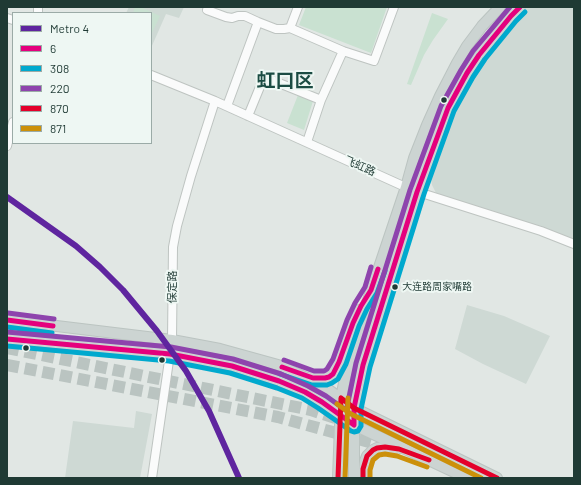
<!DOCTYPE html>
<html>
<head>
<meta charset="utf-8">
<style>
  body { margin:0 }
  #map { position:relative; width:581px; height:485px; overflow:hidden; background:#e1e7e4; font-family:Barlow,sans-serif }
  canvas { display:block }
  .frame { position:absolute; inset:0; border:8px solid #1f3a34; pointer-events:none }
  .legend { position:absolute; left:12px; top:12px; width:140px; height:132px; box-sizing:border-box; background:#eef7f3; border:1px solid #9baba7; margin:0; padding:5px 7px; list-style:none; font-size:12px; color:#1f3a34 }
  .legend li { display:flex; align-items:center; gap:8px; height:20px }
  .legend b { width:20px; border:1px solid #9baba7 }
</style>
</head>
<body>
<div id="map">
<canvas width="581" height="485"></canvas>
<div class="frame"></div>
<ul class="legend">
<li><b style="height:5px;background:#5f259f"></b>Metro 4</li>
<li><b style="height:5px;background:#e5007d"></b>6</li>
<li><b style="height:5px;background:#00a9ce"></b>308</li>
<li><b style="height:5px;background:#8e44ad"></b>220</li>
<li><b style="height:5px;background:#e4002b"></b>870</li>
<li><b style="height:5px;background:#cc900a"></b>871</li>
</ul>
</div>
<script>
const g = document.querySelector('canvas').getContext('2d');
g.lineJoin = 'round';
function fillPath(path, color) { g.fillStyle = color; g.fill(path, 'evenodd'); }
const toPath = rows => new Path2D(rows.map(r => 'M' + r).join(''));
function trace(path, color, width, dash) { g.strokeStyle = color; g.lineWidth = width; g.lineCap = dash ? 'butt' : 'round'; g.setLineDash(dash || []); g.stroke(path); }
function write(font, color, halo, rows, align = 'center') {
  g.font = font + ' Barlow,"Noto Sans SC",sans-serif'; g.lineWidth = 4; g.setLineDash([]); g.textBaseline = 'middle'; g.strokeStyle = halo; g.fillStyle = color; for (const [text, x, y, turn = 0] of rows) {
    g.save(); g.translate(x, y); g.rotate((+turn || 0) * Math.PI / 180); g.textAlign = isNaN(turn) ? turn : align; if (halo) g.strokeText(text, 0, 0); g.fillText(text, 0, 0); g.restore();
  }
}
const built = toPath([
  [129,7,184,7,179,18,166,14,151,48,151,13,126,13],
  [527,7,574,7,574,241,442,198,436,193,432,185,431,179,433,171,446,133,462,97,480,67,499,40],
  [467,305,504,316,550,336,526,384,483,364,455,349],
  [136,411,152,414,140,478,65,478,73,421,134,428]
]);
const green = toPath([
  [135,7,141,7,160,16,151,35,151,13,133,13],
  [306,7,387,7,371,53,299,25],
  [432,13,448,19,433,40,424,55,411,85,407,84],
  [298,95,313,101,304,130,287,123]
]);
const highwayTunnel = toPath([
  [7,348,311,410,350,423],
  [7,365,278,417,391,448],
  [377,432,419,446,486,478]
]);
const minor = toPath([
  [207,10,226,17,232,18,238,16,245,16,258,22,276,29,284,29,290,28,343,51,374,61,394,7],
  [38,13,38,7],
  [7,18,13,20],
  [290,28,298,7],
  [151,75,215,101,412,190,541,231,574,244],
  [321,100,343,51],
  [227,106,258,22],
  [248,116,264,77,321,100,307,142],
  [7,146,13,122],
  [152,478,172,340,173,247,177,226,191,176,215,101]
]);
const major = toPath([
  [7,320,172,340,220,349,278,365,309,379,326,388,354,408,497,478],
  [7,339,25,340,109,349,170,354,232,366,255,373,279,381,305,392,322,402,354,425,467,478],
  [311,377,325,378,329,377,333,374,339,362,353,323,359,310],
  [338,478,341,398,345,378,361,321,406,187,414,158,427,125,440,96,457,63,467,46,482,26,500,7],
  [354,478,354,408,363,365,417,192,448,108,467,73,491,40,511,16,520,7],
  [363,478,365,461,367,456,373,450,377,448,385,447,397,449]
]);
const bus1 = toPath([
  [7,320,53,326],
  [7,339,170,354,232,366,279,381,305,392,322,402,354,425,354,408,363,365,417,192,448,108,467,73,479,55,511,16,520,7],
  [282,367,313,378,325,378,329,377,333,374,339,362,353,323,361,306,371,290,378,269]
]);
const bus2 = toPath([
  [7,327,52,333],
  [7,346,169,361,230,373,277,388,302,398,318,408,351,431,354,432,358,431,361,426,361,409,370,367,424,194,454,111,473,77,485,59,516,21,525,12],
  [280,374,312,385,327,385,332,383,338,379,346,364,359,326,367,309,377,293,385,271]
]);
const bus3 = toPath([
  [8,313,54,319],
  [7,332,171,347,233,359,281,374,308,386,326,396,347,411,347,407,356,363,410,190,441,106,461,70,473,51,510,7],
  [284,360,314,371,324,371,327,369,333,359,347,320,355,303,365,287,371,267]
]);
const bus4 = toPath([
  [341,398,354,408,497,478],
  [338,478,341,398],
  [363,478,363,469,367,456,373,450,377,448,385,447,399,449,429,460]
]);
const bus5 = toPath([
  [337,404,351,414,481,478],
  [345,478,348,398],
  [370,478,370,470,373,460,379,455,385,454,397,456,427,467]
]);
const metro1 = toPath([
  [7,197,76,246,100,267,123,290,157,331,186,371,209,411,239,478]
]);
const markers = [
  [444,100,3.5,"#1f3a34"],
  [395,287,3.5,"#1f3a34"],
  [26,348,3.5,"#1f3a34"],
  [162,360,3.5,"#1f3a34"]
];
const busNames = [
  ["大连路周家嘴路",402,287]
];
const streetNames = [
  ["飞虹路",360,166,24],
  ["保定路",172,287,-90]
];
const townNames = [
  ["虹口区",285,81]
];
fillPath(built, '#ced9d4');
fillPath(green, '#c9e1d1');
trace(highwayTunnel, '#bac4c1', 12, [12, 6]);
trace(minor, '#bec4c1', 10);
trace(major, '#bbc4c1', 12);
trace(minor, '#fafbfb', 8);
trace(major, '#ccd4d2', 10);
trace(bus1, '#e5007d', 5);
trace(bus2, '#00a9ce', 5);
trace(bus3, '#8e44ad', 5);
trace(bus4, '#e4002b', 5);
trace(bus5, '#cc900a', 5);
trace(metro1, '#5f259f', 6);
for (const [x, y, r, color] of markers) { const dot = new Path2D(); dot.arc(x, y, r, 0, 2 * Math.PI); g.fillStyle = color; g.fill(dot); trace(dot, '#eef7f3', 1.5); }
write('10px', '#1f3a34', '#eef7f3', busNames, 'left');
write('11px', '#1f3a34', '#eef7f3', streetNames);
write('bold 19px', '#1b4c43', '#eef7f3', townNames);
</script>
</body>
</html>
